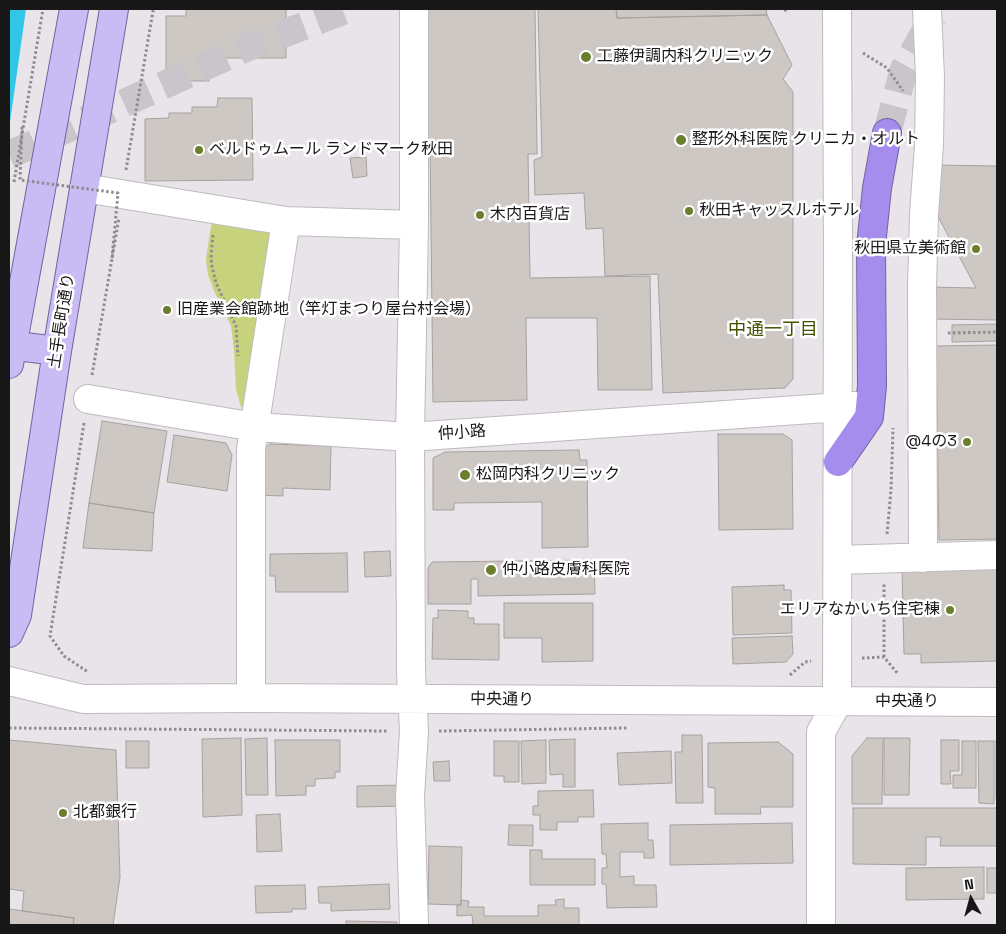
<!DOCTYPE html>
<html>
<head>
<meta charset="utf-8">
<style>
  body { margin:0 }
  #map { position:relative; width:1006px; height:934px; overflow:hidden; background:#e9e4e9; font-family:"Space Grotesk",sans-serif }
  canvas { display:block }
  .frame { position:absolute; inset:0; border:10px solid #181718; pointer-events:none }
  .north { position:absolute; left:946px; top:874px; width:50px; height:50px; -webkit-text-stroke:4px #fff; paint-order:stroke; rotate:353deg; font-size:14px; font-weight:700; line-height:20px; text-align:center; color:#181718 }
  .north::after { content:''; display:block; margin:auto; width:18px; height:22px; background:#181718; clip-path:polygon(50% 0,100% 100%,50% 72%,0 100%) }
</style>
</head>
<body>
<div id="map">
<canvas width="1006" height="934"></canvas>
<div class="frame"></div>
<div class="north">N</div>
</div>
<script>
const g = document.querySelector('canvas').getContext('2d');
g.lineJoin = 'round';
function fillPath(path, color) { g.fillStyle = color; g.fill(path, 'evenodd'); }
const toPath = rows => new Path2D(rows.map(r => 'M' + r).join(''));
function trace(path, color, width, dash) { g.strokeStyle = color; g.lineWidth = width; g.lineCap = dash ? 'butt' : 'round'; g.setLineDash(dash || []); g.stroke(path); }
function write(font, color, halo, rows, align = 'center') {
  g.font = font + ' "Space Grotesk","Noto Sans JP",sans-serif'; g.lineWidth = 5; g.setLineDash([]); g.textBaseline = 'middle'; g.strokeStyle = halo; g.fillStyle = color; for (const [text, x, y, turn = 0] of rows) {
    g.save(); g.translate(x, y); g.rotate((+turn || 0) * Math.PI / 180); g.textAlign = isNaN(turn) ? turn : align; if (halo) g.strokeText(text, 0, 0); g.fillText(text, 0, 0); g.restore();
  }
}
const green = toPath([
  [212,220,273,229,254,408,241,407,236,389,234,350,231,326,215,293,208,275,206,259]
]);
const water = toPath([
  [9,9,26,9,9,129]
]);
const building = toPath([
  [186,9,286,9,286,58,209,58,209,81,166,81,166,16,186,16,186,9],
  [421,9,535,9,537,154,528,154,530,278,650,276,652,390,598,390,597,318,526,318,527,400,433,402,430,141,423,141,421,9],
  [538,9,616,9,617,18,767,15,792,65,783,79,793,92,793,379,785,388,663,393,658,274,605,276,603,228,586,229,584,193,535,195,534,160,542,157,538,9],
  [616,9,766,9,767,15,617,18,616,9],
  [218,98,252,98,253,180,145,181,145,119,169,118,169,113,192,113,192,107,217,107,218,98],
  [366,157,367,176,353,178,350,158,366,157],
  [935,165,997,166,997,320,929,319,929,287,976,288,935,211,935,165],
  [997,324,997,341,952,342,952,325,997,324],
  [997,345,997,539,939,540,936,346,997,345],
  [102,421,167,431,154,513,89,503,102,421],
  [718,434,783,434,792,440,793,529,719,530,718,434],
  [174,435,226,443,232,455,227,491,167,482,174,435],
  [270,444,331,446,330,490,283,488,283,496,256,495,257,454,270,444],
  [579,450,580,460,587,460,588,547,542,548,542,502,454,503,454,510,433,510,433,458,445,452,579,450],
  [89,503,154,513,152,551,83,548,89,503],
  [390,551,391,576,365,577,364,552,390,551],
  [347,553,348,592,276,592,275,576,270,576,270,554,347,553],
  [594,560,595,594,478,596,478,579,471,579,471,604,428,604,428,568,432,562,594,560],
  [997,565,997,661,921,663,921,654,904,654,902,566,997,565],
  [784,585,784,590,791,590,792,633,733,635,732,587,784,585],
  [504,603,593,603,593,661,542,662,542,638,504,638,504,603],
  [438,610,468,611,468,618,474,618,474,624,499,624,499,660,432,659,433,618,438,618,438,610],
  [792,636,793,654,786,662,733,664,732,638,792,636],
  [682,735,702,735,703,803,676,803,675,752,682,752,682,735],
  [241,738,242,815,203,817,202,739,241,738],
  [267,738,268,795,246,795,245,739,267,738],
  [867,738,883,738,882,804,852,804,852,756,867,738],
  [884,738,910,738,909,795,884,795,884,738],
  [575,739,575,787,563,787,563,774,550,775,549,740,575,739],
  [9,740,116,750,120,877,113,925,73,925,74,918,22,911,24,891,9,889,9,740],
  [275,740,340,740,340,772,335,772,335,778,315,779,315,786,306,786,306,795,276,796,275,740],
  [546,740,546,783,522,784,521,741,546,740],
  [941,740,959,740,959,771,950,771,951,784,941,784,941,740],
  [126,741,149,741,149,768,126,768,126,741],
  [494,741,519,741,519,782,504,782,504,776,494,776,494,741],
  [962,741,976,741,976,788,953,788,953,775,962,775,962,741],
  [978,741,994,741,994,804,979,803,978,741],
  [996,741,997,741,997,799,996,799,996,741],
  [778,742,793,754,793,807,760,807,761,814,715,814,715,788,708,787,708,743,778,742],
  [671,751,672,783,619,785,617,753,671,751],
  [449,761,450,781,434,781,433,762,449,761],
  [403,785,404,806,357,807,357,786,403,785],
  [593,790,594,817,578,817,578,822,557,822,557,830,540,830,540,815,533,815,533,806,538,806,538,791,593,790],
  [853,808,997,808,997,846,940,846,941,837,926,837,926,865,853,864,853,808],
  [280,814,282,851,257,852,256,815,280,814],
  [648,823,648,840,653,840,654,858,644,858,644,852,620,852,620,877,634,876,634,885,656,885,657,907,607,908,606,884,602,884,602,868,607,868,606,854,602,854,601,824,648,823],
  [792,823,793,863,670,865,670,825,792,823],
  [509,825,533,825,533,846,508,845,509,825],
  [429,846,462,847,461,905,428,904,429,846],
  [530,850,542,850,542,859,595,859,595,885,530,885,530,850],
  [984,867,984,899,906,900,906,868,984,867],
  [987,868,997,868,997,893,987,893,987,868],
  [389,884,390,909,331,911,331,903,319,903,318,887,389,884],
  [305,885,306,909,292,909,292,912,256,913,255,886,305,885],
  [564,899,564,908,579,908,579,925,473,925,472,915,457,916,457,905,461,905,461,900,469,901,468,907,484,907,484,916,538,916,538,905,556,905,555,900,564,899],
  [9,909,74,918,73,925,9,925,9,909],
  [346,921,397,922,397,925,346,925,346,921]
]);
const highwayTunnel = toPath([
  [887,133,904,69,934,16],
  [9,155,246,48,348,9]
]);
const path = toPath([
  [785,9,786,14],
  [863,53,887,68,903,91],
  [126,170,153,11,155,9],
  [14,182,43,9],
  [213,235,211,256,212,267,216,283,236,326,238,356],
  [948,333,997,332],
  [92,375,119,218],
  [84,423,50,636,64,656,88,672],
  [887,534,891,490,893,428],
  [884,657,884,583],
  [862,658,884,657,898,674],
  [790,675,805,662,811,661],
  [9,728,388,731],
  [439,731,628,728]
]);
const minor = toPath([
  [414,9,414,225,410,437,411,672,414,731,410,796,414,925],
  [84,188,286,221,414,225],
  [88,399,255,427,410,437,855,406],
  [923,558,922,287,924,214,929,145,930,77,927,9],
  [838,560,997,555],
  [9,681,83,699,251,698,997,702],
  [251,698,251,449,286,221],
  [821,925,821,732,837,703,838,252,837,9]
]);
const major = toPath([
  [9,345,57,351],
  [9,364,74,9],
  [9,633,17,615,57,351,114,9]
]);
const highway = toPath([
  [838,462,869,417,872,386,871,246,877,188,887,133]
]);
const pathBridge = toPath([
  [22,127,20,180,118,193,112,258]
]);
const markers = [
  [586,57,6,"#6a7e2e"],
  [681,140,6,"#6a7e2e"],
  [199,150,5,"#6a7e2e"],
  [689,211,5,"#6a7e2e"],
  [480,215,5,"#6a7e2e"],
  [976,249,5,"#6a7e2e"],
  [167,310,5,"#6a7e2e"],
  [967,442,5,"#6a7e2e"],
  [465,475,6,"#6a7e2e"],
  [491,570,6,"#6a7e2e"],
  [950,610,5,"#6a7e2e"],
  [63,813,5,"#6a7e2e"]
];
const poiNames = [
  ["工藤伊調内科クリニック",597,57],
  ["整形外科医院 クリニカ・オルト",692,140],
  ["ベルドゥムール ランドマーク秋田",209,150],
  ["秋田キャッスルホテル",699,211],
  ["木内百貨店",490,215],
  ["秋田県立美術館",966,249,"right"],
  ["旧産業会館跡地（竿灯まつり屋台村会場）",177,310],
  ["@4の3",957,442,"right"],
  ["松岡内科クリニック",476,475],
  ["仲小路皮膚科医院",502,570],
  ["エリアなかいち住宅棟",940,610,"right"],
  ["北都銀行",73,813]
];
const streetNames = [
  ["土手長町通り",62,321,-81],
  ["仲小路",462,433,-4],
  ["中央通り",502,700,1],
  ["中央通り",907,702]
];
const neighbourhoodNames = [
  ["中通一丁目",773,330]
];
fillPath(green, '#c7d37c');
fillPath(water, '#2fc6ea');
fillPath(building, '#cec8c5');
trace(building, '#a7a19e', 1);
trace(highwayTunnel, '#cac5ca', 28, [28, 14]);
trace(minor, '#bfbabf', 30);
trace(major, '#7464a2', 30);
trace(highway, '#7464a2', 30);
trace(path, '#8f8c8f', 3, [2.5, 2.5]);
trace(minor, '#fff', 28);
trace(major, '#c9bbf4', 28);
trace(highway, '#a58ded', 28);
trace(pathBridge, '#8f8c8f', 3, [2.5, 2.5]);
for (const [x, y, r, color] of markers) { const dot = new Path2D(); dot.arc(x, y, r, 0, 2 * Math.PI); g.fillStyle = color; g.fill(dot); trace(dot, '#fff', 2); }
write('16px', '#181718', '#fff', poiNames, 'left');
write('16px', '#181718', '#fff', streetNames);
write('18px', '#425200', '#fff', neighbourhoodNames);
</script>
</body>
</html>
